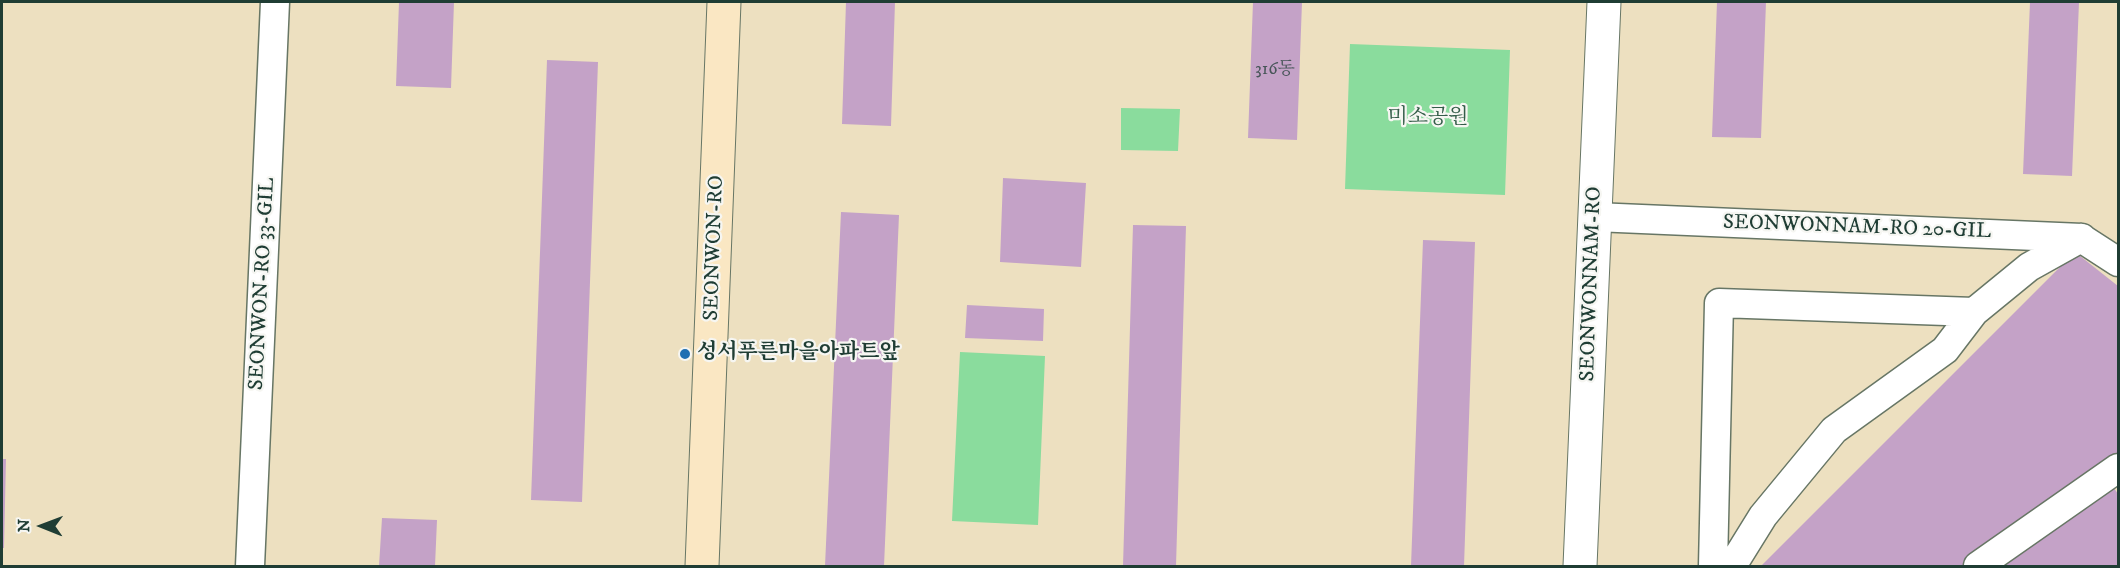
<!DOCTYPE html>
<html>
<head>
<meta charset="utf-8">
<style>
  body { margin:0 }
  #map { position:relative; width:2120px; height:568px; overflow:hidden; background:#ede0c0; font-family:"IM FELL DW Pica",serif }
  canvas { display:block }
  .frame { position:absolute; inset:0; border:3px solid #1f3d34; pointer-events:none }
  .north { position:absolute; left:12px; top:496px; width:60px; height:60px; -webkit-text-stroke:4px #f6f6f2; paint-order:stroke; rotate:271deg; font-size:16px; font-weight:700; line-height:24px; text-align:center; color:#1f3d34 }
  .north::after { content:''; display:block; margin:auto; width:21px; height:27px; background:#1f3d34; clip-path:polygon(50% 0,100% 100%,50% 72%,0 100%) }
</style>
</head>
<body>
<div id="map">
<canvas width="2120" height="568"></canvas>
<div class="frame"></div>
<div class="north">N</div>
</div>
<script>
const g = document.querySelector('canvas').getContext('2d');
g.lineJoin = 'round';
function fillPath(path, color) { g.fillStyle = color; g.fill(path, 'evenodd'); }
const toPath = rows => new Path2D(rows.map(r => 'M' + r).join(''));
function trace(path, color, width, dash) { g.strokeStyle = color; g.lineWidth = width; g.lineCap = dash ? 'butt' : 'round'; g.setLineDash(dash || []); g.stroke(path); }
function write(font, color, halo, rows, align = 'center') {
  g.font = font + ' "IM FELL DW Pica","Noto Serif KR",serif'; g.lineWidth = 4.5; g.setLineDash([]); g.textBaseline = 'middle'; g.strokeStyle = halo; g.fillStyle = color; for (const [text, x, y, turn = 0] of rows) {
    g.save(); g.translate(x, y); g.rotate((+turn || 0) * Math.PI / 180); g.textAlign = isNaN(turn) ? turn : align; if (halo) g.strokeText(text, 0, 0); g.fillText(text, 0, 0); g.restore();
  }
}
const green = toPath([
  [1350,44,1510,50,1505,195,1345,189],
  [1121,108,1180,109,1178,151,1121,150],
  [960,352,1045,356,1038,525,952,521]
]);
const building = toPath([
  [399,2,454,2,451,88,396,86],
  [846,2,895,2,891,126,842,124],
  [1253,2,1302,2,1297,140,1248,138],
  [1717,2,1766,2,1761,138,1712,137],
  [2030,2,2079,2,2072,176,2023,174],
  [547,60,598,62,582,502,531,500],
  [1003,178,1086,183,1081,267,1000,262],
  [841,212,899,215,884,566,825,566],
  [1133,225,1186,226,1176,566,1123,566],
  [1423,240,1475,242,1464,566,1411,566],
  [2075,252,2118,286,2118,453,1968,566,1761,566],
  [967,305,1044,309,1043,341,965,338],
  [2,459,6,459,4,548,2,548],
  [2110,482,2118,494,2118,566,1993,566],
  [382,518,437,520,435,566,379,566]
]);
const minor = toPath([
  [1595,217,2082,238],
  [250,566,275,2],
  [1713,566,1719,303,1974,312],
  [1732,566,1763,516,1834,430,1945,350,1974,312,2029,267,2081,238,2118,262],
  [1978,566,2118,468]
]);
const tertiary = toPath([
  [1580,566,1604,2]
]);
const secondary = toPath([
  [702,566,724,2]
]);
const markers = [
  [685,354,6,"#1f6fb2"]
];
const numberNames = [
  ["316동",1275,70]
];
const parkNames = [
  ["미소공원",1428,119]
];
const streetNames = [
  ["SEONWONNAM-RO 20-GIL",1857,228,2],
  ["SEONWON-RO",715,248,-88],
  ["SEONWON-RO 33-GIL",263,284,-87],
  ["SEONWONNAM-RO",1592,284,-88]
];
const poiNames = [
  ["성서푸른마을아파트앞",697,354]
];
fillPath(green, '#8adc9d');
fillPath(building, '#c4a2c7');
trace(minor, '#677665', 31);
trace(tertiary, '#677665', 35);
trace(secondary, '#677665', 35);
trace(minor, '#fff', 28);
trace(tertiary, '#fff', 33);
trace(secondary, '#fae7c3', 33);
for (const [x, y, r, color] of markers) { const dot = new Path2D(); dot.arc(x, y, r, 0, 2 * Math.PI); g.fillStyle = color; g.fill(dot); trace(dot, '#f6f6f2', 2); }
write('18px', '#485659', null, numberNames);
write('21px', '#345d49', '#f6f6f2', parkNames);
write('21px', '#1f3d34', '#f6f6f2', streetNames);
write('bold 21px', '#1f3d34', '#f6f6f2', poiNames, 'left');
</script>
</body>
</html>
